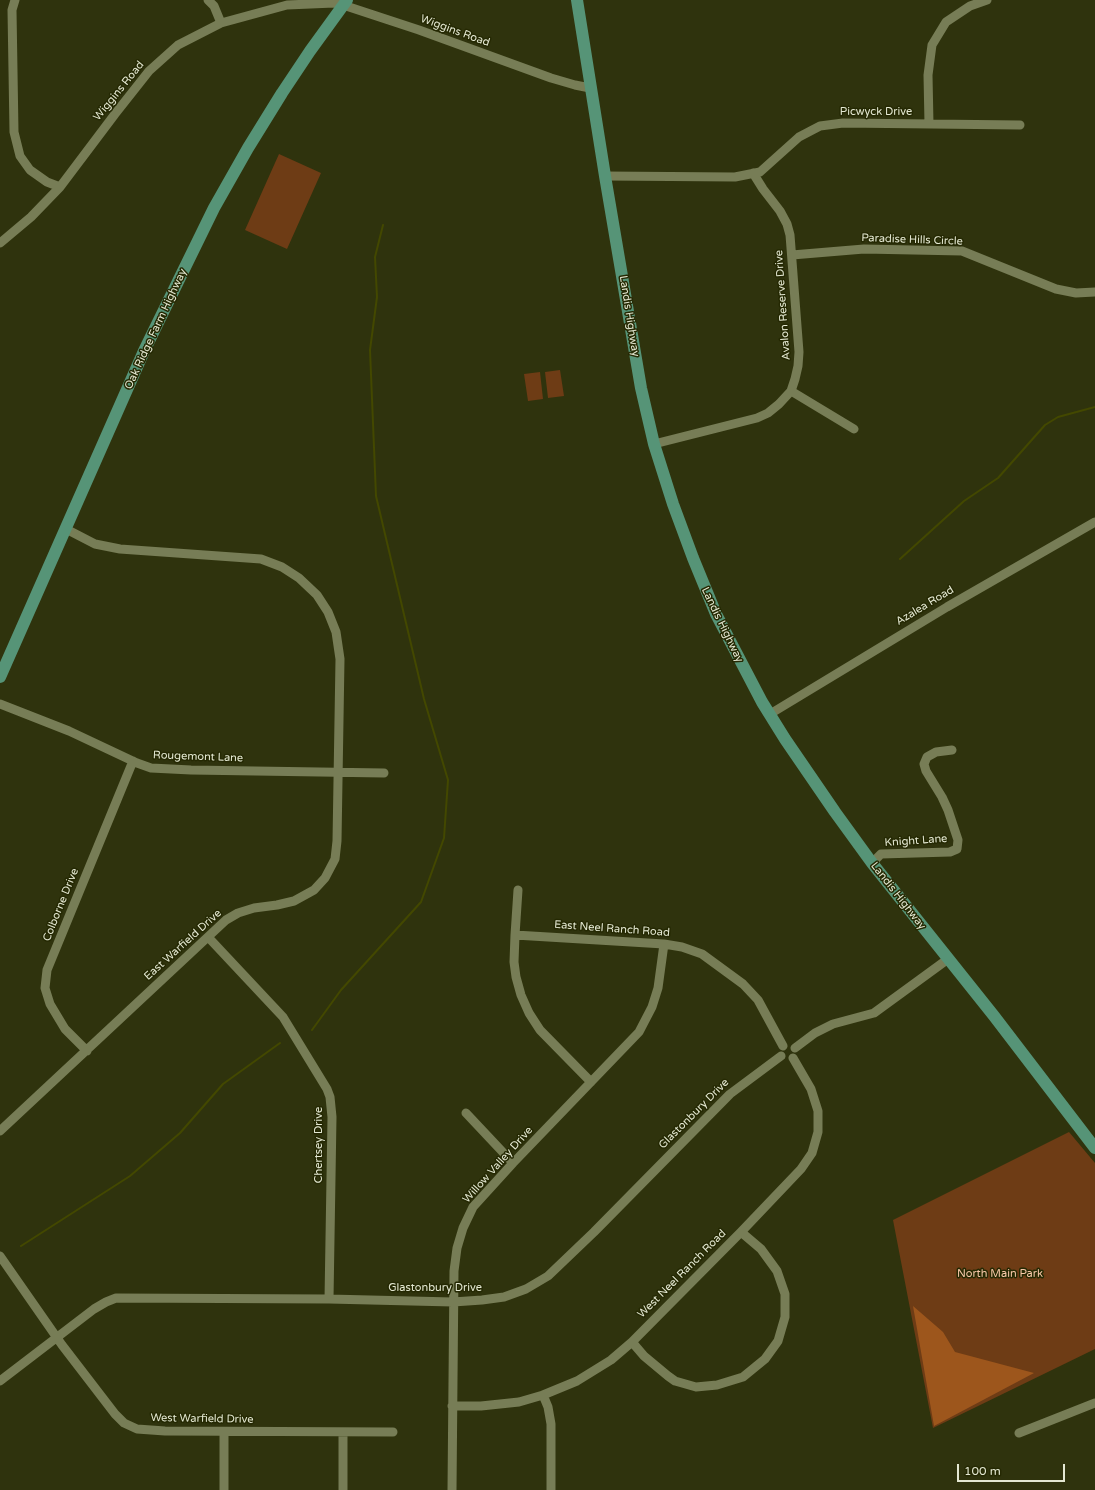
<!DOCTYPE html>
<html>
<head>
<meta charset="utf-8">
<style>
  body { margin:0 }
  #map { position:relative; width:1095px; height:1490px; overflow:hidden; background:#2f330d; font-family:"Varela Round",sans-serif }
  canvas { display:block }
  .scale { position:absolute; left:957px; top:1464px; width:108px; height:18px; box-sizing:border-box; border:2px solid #e4e8d2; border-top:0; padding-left:5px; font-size:12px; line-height:14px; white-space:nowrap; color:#e4e8d2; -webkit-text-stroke:3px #252903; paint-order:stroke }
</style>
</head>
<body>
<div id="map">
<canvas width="1095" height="1490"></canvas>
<div class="scale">100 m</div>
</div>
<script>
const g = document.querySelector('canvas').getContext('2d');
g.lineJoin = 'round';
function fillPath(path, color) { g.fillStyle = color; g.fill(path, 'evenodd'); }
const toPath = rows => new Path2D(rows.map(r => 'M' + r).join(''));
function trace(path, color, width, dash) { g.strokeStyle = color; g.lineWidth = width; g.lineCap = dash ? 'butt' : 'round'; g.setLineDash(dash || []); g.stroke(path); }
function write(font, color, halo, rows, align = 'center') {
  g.font = font + ' "Varela Round",sans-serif'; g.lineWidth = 3; g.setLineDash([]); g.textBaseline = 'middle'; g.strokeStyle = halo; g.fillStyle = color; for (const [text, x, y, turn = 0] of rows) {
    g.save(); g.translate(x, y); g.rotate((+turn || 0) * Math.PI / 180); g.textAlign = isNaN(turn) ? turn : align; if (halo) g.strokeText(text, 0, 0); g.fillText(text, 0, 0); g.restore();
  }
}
const green = toPath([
  [279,154,321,173,287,249,245,230],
  [560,370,564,396,548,398,545,372],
  [540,372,543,399,528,401,524,374],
  [1069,1132,1095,1163,1095,1349,933,1428,893,1220]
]);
const forest = toPath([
  [913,1306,943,1332,955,1352,1034,1373,934,1426]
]);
const stream = toPath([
  [900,559,964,501,998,478,1045,425,1058,417,1095,407],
  [312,1030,341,990,421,902,444,838,448,780,424,699,376,496,370,350,377,297,375,257,383,225],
  [21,1246,130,1176,180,1133,223,1084,280,1043]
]);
const minor = toPath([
  [15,0,12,10,14,132,20,156,30,170,47,182,60,187],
  [208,0,214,6,221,23],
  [929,124,928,75,932,45,946,22,970,6,987,0],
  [605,176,735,177,760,172,799,137,820,126,843,123,1020,125],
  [0,243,31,217,60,187,115,114,149,71,178,45,221,23,287,5,334,3,343,5,419,30,551,78,575,85,590,88],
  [792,255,864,249,962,251,1056,289,1076,293,1095,292],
  [791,391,854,429],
  [654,444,757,418,768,413,779,404,791,391,795,379,798,366,799,352,790,235,787,224,780,211,763,189,753,173],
  [0,704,69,731,137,763,151,768,191,770,384,773],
  [770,714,947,607,1095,522],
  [872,863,881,854,950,852,957,849,958,840,948,810,942,797,926,771,924,764,927,757,936,752,952,750],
  [518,890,515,935,514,962,516,977,521,995,529,1013,540,1030,591,1082],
  [515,935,664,944,682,947,702,954,743,984,758,1000,783,1046],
  [208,937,283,1017,327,1089,330,1097,332,1117,329,1299],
  [795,1048,815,1033,833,1024,874,1013,948,959],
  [87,1051,65,1029,50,1004,45,988,47,970,133,761],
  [466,1113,513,1163],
  [0,1131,226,920,238,913,254,908,277,905,294,901,314,890,325,878,335,859,337,841,340,659,336,632,328,612,317,595,299,578,282,567,261,559,120,549,95,544,66,529],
  [0,1256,62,1345,115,1414,124,1423,137,1429,165,1431,393,1432],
  [632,1342,644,1356,668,1376,675,1381,696,1387,717,1385,743,1377,765,1359,778,1341,785,1317,785,1294,777,1271,761,1249,741,1232],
  [0,1381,94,1309,106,1302,116,1298,329,1299,453,1302,482,1300,504,1297,526,1289,548,1276,594,1232,730,1094,781,1056],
  [543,1395,548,1407,551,1424,551,1490],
  [452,1406,481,1406,519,1402,543,1395,577,1381,611,1360,632,1342,741,1232,801,1169,812,1153,818,1132,818,1111,811,1089,793,1058],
  [1019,1433,1095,1403],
  [224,1490,224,1432],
  [343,1490,343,1432],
  [452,1490,454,1271,457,1248,463,1228,473,1207,513,1163,639,1032,652,1007,658,988,664,944]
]);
const major = toPath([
  [577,0,605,176,641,388,654,444,673,504,693,558,716,614,762,702,785,739,835,812,872,863,994,1016,1095,1148],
  [0,677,144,351,214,208,248,148,282,93,310,51,347,0]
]);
const streetNames = [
  ["Wiggins Road",455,31,20],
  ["Wiggins Road",119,91,-51],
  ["Picwyck Drive",876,112],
  ["Paradise Hills Circle",912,240,2],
  ["Avalon Reserve Drive",783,305,-94],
  ["Landis Highway",629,316,81],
  ["Oak Ridge Farm Highway",156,329,-65],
  ["Azalea Road",925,606,-31],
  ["Landis Highway",722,625,64],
  ["Rougemont Lane",198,757,2],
  ["Knight Lane",916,841,-4],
  ["Landis Highway",898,896,52],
  ["Colborne Drive",61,905,-68],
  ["East Neel Ranch Road",612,929,4],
  ["East Warfield Drive",183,945,-42],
  ["Glastonbury Drive",694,1114,-45],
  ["Chertsey Drive",319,1145,-90],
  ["Willow Valley Drive",498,1165,-48],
  ["West Neel Ranch Road",682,1274,-45],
  ["Glastonbury Drive",435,1288],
  ["West Warfield Drive",202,1419,1]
];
const parkNames = [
  ["North Main Park",1000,1274]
];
fillPath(green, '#6e3c15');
fillPath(forest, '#9d561c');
trace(stream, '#434800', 2);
trace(minor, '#777d56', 9);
trace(major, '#569477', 12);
write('11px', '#e4e8d2', '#252903', streetNames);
write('11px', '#f8c8a8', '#252903', parkNames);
</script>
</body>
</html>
